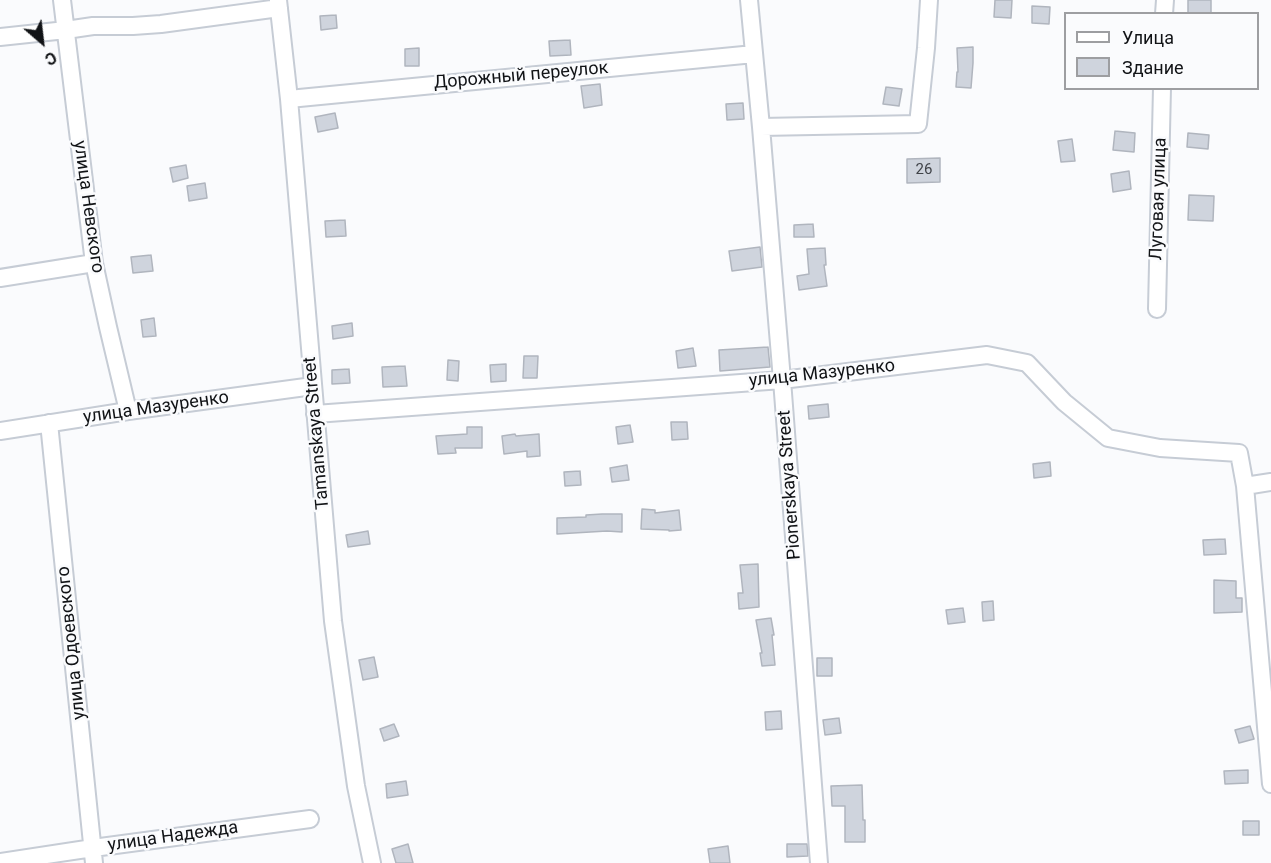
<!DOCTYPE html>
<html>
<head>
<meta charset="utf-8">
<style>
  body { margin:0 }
  #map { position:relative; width:1271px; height:863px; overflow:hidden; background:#fafbfd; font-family:Roboto,sans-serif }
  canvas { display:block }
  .legend { position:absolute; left:1064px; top:12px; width:195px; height:78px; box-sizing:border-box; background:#fafbfd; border:2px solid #9d9ea1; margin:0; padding:8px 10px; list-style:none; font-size:18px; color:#111316 }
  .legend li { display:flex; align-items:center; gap:12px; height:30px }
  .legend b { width:30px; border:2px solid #9d9ea1 }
  .north { position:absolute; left:12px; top:12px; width:60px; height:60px; -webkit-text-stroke:4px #fafbfd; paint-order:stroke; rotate:152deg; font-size:16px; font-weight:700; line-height:24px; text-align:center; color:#111316 }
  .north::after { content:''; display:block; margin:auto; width:21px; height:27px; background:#111316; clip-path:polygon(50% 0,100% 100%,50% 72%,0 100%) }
</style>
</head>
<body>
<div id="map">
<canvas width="1271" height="863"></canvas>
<ul class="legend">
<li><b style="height:8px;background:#fff"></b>Улица</li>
<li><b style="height:16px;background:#cfd4dd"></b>Здание</li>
</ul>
<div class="north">С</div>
</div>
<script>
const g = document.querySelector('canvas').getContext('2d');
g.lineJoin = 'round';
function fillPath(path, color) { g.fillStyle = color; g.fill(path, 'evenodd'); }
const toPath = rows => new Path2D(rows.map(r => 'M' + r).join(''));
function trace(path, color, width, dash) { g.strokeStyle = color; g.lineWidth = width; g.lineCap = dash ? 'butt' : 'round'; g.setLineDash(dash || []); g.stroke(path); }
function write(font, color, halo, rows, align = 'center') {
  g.font = font + ' Roboto,sans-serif'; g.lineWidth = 5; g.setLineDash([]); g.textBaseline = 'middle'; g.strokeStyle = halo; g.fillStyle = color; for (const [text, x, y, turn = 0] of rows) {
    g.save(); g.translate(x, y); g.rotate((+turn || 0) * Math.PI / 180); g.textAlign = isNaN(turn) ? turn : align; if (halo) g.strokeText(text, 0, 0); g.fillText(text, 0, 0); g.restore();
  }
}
const building = toPath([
  [995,0,1012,0,1011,18,994,17,995,0],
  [1188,0,1211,0,1211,13,1188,13,1188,0],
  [1032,6,1050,7,1049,24,1032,23,1032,6],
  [336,15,337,28,321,30,320,16,336,15],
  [570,40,571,55,550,56,549,41,570,40],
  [973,47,973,63,971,88,956,87,957,72,958,72,957,48,973,47],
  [419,48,419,66,405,66,405,49,419,48],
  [600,84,602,105,584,108,581,86,600,84],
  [886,87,902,89,899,106,883,104,886,87],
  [743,103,744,119,727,120,726,104,743,103],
  [335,113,338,128,318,132,315,117,335,113],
  [1115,131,1135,133,1134,152,1113,150,1115,131],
  [1188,133,1209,135,1208,149,1187,147,1188,133],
  [1072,139,1075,161,1061,162,1058,141,1072,139],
  [940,158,940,182,907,183,907,159,940,158],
  [186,165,188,178,173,182,170,168,186,165],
  [1129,171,1131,189,1113,192,1111,174,1129,171],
  [205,183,207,198,189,201,187,186,205,183],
  [1189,195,1214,196,1213,221,1188,220,1189,195],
  [345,220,346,236,326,237,325,221,345,220],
  [813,224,814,237,794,237,794,225,813,224],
  [760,247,762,267,732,271,729,251,760,247],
  [825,248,826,265,824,265,827,286,799,290,797,276,809,274,807,249,825,248],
  [151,255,153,271,133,273,131,257,151,255],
  [154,318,156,336,143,337,141,320,154,318],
  [352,323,353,336,333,339,332,326,352,323],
  [768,347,770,367,720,371,719,350,768,347],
  [693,348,696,366,678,368,676,351,693,348],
  [524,356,538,356,537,378,523,378,524,356],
  [448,360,459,361,458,381,447,380,448,360],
  [506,364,506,381,491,382,490,365,506,364],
  [405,366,407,386,383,387,382,367,405,366],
  [349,369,350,383,332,384,332,370,349,369],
  [828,404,829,417,809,419,808,406,828,404],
  [671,422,687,422,688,439,672,440,671,422],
  [630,425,633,442,618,444,616,427,630,425],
  [467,427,482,427,482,448,455,448,456,453,438,454,436,436,467,434,467,427],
  [515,434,516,436,539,434,540,456,527,457,527,451,504,454,502,436,515,434],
  [1050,462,1051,476,1034,478,1033,464,1050,462],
  [627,465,629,480,612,482,610,468,627,465],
  [580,471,581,485,565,486,564,472,580,471],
  [642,509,655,510,655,513,679,510,681,530,669,531,669,530,641,529,642,509],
  [602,514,622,514,622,532,607,531,557,534,557,518,586,517,586,515,602,514],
  [368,531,370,544,348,547,346,535,368,531],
  [1225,539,1226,554,1204,555,1203,540,1225,539],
  [758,564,759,607,739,609,738,593,743,593,740,565,758,564],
  [1214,580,1236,581,1236,598,1242,598,1242,612,1214,613,1214,580],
  [993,601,994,620,983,621,982,602,993,601],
  [963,608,965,622,948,624,946,610,963,608],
  [771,618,774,635,772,635,775,665,762,666,760,653,762,653,756,620,771,618],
  [374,657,378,677,363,680,359,660,374,657],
  [817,658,832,658,832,676,817,676,817,658],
  [781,711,782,729,766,730,765,712,781,711],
  [839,718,841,733,825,735,823,720,839,718],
  [394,724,399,736,384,741,380,729,394,724],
  [1250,726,1254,739,1239,743,1235,730,1250,726],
  [1248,770,1248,783,1225,784,1224,771,1248,770],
  [406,781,408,795,387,798,386,784,406,781],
  [862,785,863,820,865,820,865,842,845,842,845,806,832,806,831,786,862,785],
  [1243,821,1259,821,1259,835,1243,835,1243,821],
  [408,844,413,863,396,863,392,849,408,844],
  [787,844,807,844,808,856,787,857,787,844],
  [728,846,730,863,710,863,708,849,728,846]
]);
const minor = toPath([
  [62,0,94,263,108,327,128,411],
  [278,0,289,99,333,621,356,786,372,863],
  [749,0,761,127,782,380,819,863],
  [1164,14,1165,0],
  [0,37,66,30,93,26,133,26,161,24,279,8],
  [289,99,754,54],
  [761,127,918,124,926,48,929,0],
  [0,278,94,263],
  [1157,309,1162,88],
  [315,414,782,380,987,355,1027,363,1064,402,1108,438,1160,448,1239,453,1245,486,1271,482],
  [49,423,94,863],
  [0,431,128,411,313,386],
  [1245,486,1271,784],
  [0,862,93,848,310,819]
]);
const numberNames = [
  ["26",924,170]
];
const streetNames = [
  ["Дорожный переулок",521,76,-5],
  ["Луговая улица",1159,199,-88],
  ["улица Невского",88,207,82],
  ["улица Мазуренко",822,374,-6],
  ["улица Мазуренко",156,408,-8],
  ["Tamanskaya Street",317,433,-95],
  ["Pionerskaya Street",790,485,-94],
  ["улица Одоевского",72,643,-96],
  ["улица Надежда",173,837,-8]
];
fillPath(building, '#cfd4dd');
trace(building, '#b0b5be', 1.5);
trace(minor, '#c6ccd5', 20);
trace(minor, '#fff', 16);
write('15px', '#404348', null, numberNames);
write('18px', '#111316', '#fafbfd', streetNames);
</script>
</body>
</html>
